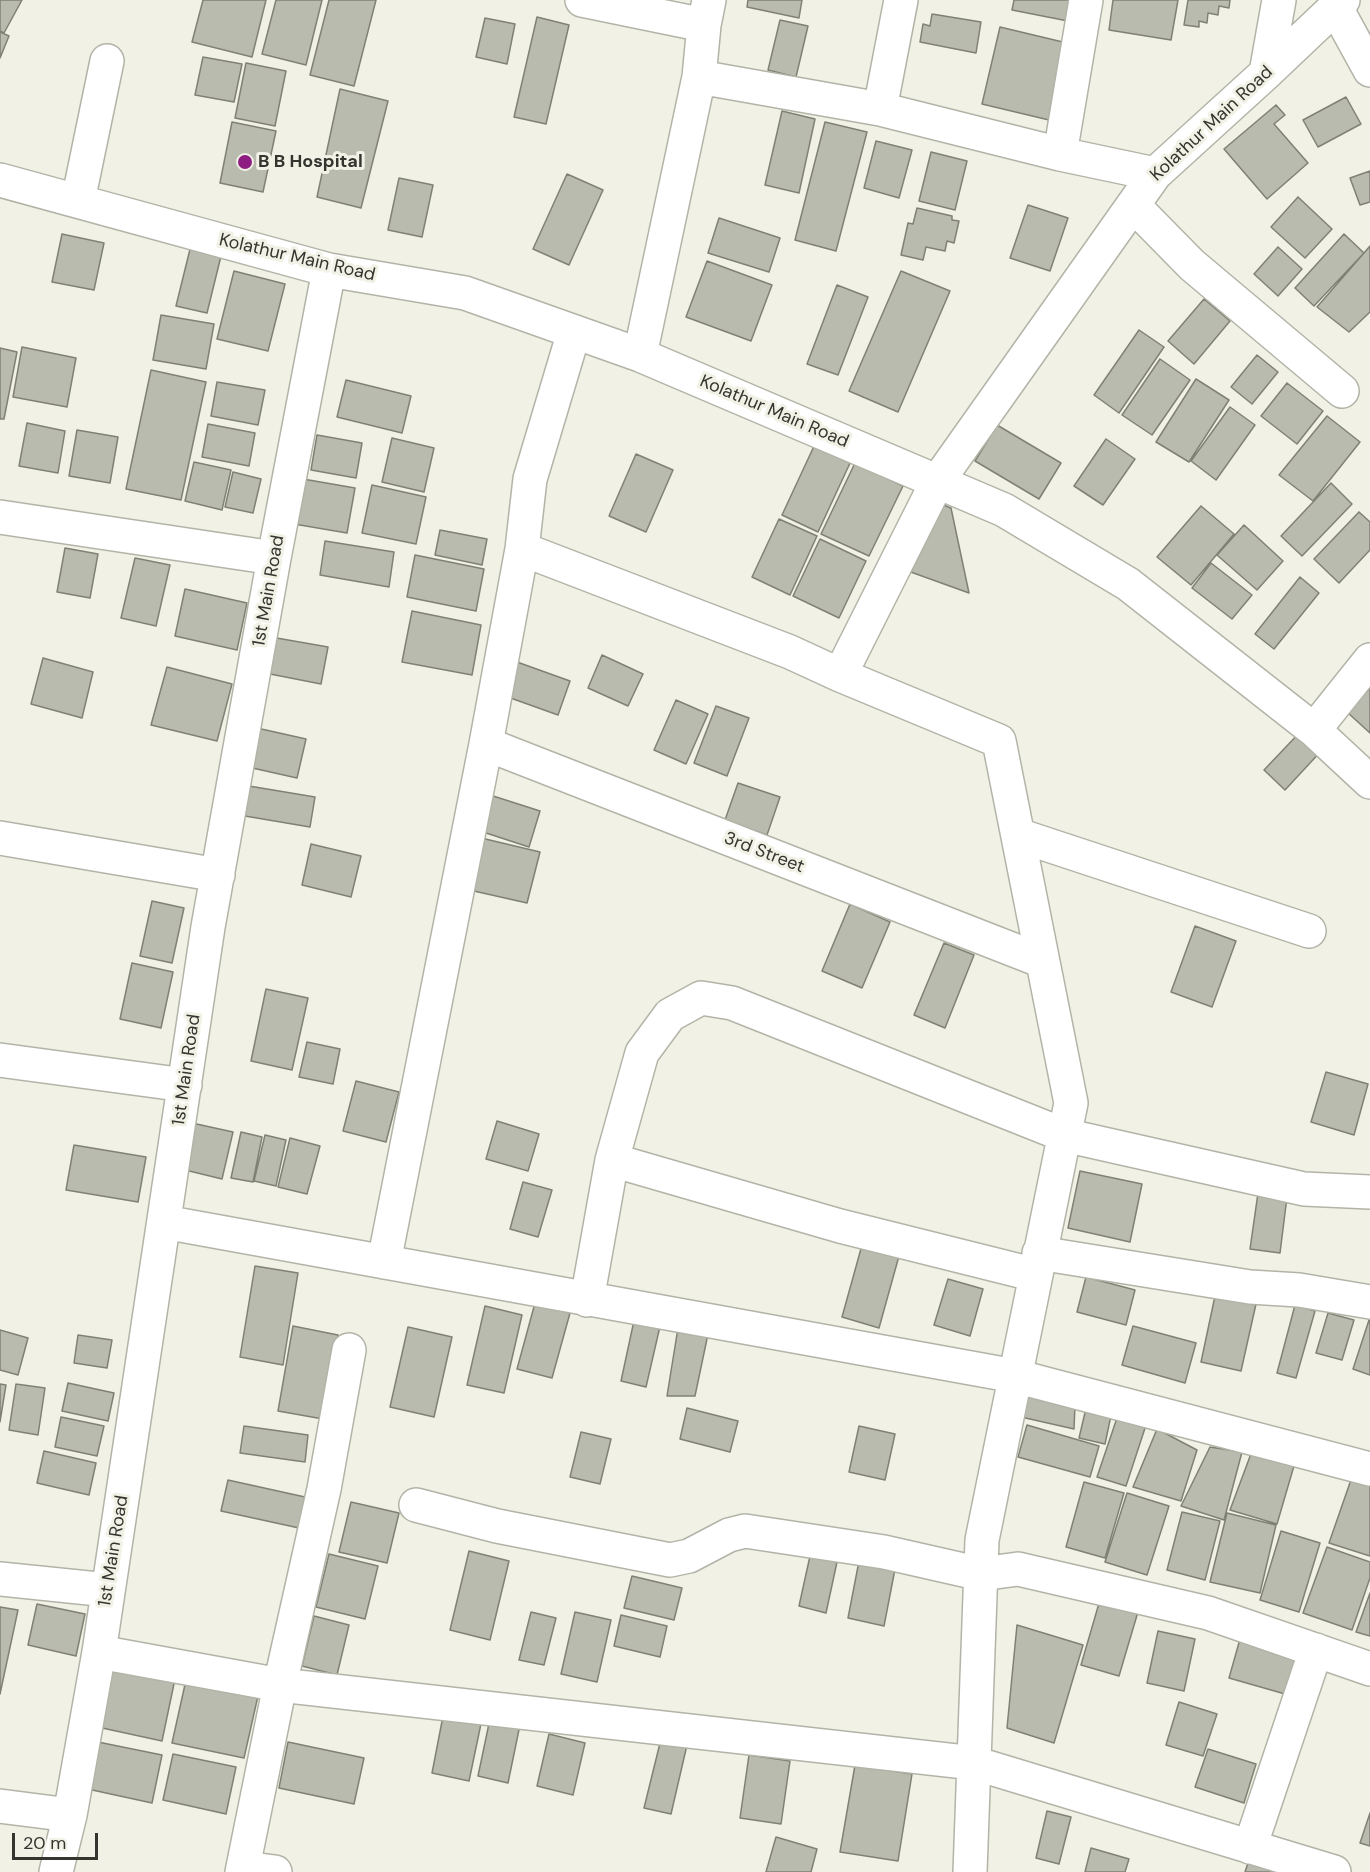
<!DOCTYPE html>
<html>
<head>
<meta charset="utf-8">
<style>
  body { margin:0 }
  #map { position:relative; width:1370px; height:1872px; overflow:hidden; background:#f1f2e5; font-family:"DM Sans",sans-serif }
  canvas { display:block }
  .scale { position:absolute; left:12px; top:1833px; width:86px; height:27px; box-sizing:border-box; border:3px solid #353530; border-top:0; padding-left:8px; font-size:18px; line-height:21px; white-space:nowrap; color:#353530; -webkit-text-stroke:4px #f1f2e5; paint-order:stroke }
</style>
</head>
<body>
<div id="map">
<canvas width="1370" height="1872"></canvas>
<div class="scale">20 m</div>
</div>
<script>
const g = document.querySelector('canvas').getContext('2d');
g.lineJoin = 'round';
function fillPath(path, color) { g.fillStyle = color; g.fill(path, 'evenodd'); }
const toPath = rows => new Path2D(rows.map(r => 'M' + r).join(''));
function trace(path, color, width, dash) { g.strokeStyle = color; g.lineWidth = width; g.lineCap = dash ? 'butt' : 'round'; g.setLineDash(dash || []); g.stroke(path); }
function write(font, color, halo, rows, align = 'center') {
  g.font = font + ' "DM Sans",sans-serif'; g.lineWidth = 6; g.setLineDash([]); g.textBaseline = 'middle'; g.strokeStyle = halo; g.fillStyle = color; for (const [text, x, y, turn = 0] of rows) {
    g.save(); g.translate(x, y); g.rotate((+turn || 0) * Math.PI / 180); g.textAlign = isNaN(turn) ? turn : align; if (halo) g.strokeText(text, 0, 0); g.fillText(text, 0, 0); g.restore();
  }
}
const building = toPath([
  [0,0,22,0,4,33,0,31,0,0],
  [203,0,266,0,252,57,192,42,203,0],
  [276,0,322,0,306,65,262,54,276,0],
  [329,0,376,0,354,86,310,75,329,0],
  [748,0,802,0,799,18,747,7,748,0],
  [1014,0,1078,0,1068,21,1012,10,1014,0],
  [1113,0,1178,0,1171,40,1109,30,1113,0],
  [1188,0,1230,0,1229,8,1219,6,1218,15,1208,13,1207,23,1199,21,1199,27,1184,25,1188,0],
  [932,14,981,22,976,53,920,42,923,24,930,26,932,14],
  [537,17,569,25,546,124,514,117,537,17],
  [485,18,515,24,507,64,476,57,485,18],
  [780,20,808,26,796,77,768,70,780,20],
  [1000,27,1067,43,1049,120,982,104,1000,27],
  [0,32,9,36,0,58,0,32],
  [203,57,242,64,234,102,195,95,203,57],
  [246,63,286,71,275,126,235,118,246,63],
  [340,89,388,101,361,208,317,197,340,89],
  [1346,97,1361,124,1318,147,1303,120,1346,97],
  [1276,105,1285,115,1274,124,1308,163,1267,199,1224,149,1276,105],
  [782,111,815,119,799,193,765,185,782,111],
  [232,122,276,131,263,192,220,183,232,122],
  [825,122,867,132,836,251,795,240,825,122],
  [876,141,912,150,899,198,864,188,876,141],
  [931,152,967,161,955,210,919,201,931,152],
  [1370,171,1370,202,1360,205,1350,178,1370,171],
  [567,174,603,190,569,265,533,249,567,174],
  [399,178,433,185,422,237,388,230,399,178],
  [1298,197,1332,229,1305,258,1271,227,1298,197],
  [1028,205,1068,218,1050,271,1010,258,1028,205],
  [917,208,952,216,952,220,959,221,954,243,947,241,945,251,926,247,923,260,901,255,908,223,913,224,917,208],
  [719,218,780,238,769,272,708,253,719,218],
  [62,234,104,243,94,290,52,282,62,234],
  [1344,234,1364,253,1314,306,1295,288,1344,234],
  [192,241,223,248,207,313,176,306,192,241],
  [1370,246,1370,312,1349,332,1317,307,1370,246],
  [1278,247,1302,269,1278,296,1254,274,1278,247],
  [707,261,772,285,751,341,686,317,707,261],
  [234,271,285,284,268,351,217,339,234,271],
  [901,271,950,291,898,412,849,391,901,271],
  [837,285,868,297,838,375,807,364,837,285],
  [1204,299,1230,321,1194,364,1168,341,1204,299],
  [161,315,214,324,206,369,153,360,161,315],
  [1139,330,1164,347,1119,413,1094,395,1139,330],
  [22,347,76,358,67,407,13,397,22,347],
  [0,348,17,352,4,419,0,419,0,348],
  [1257,355,1278,372,1252,404,1231,387,1257,355],
  [1160,359,1190,380,1152,435,1122,415,1160,359],
  [151,370,206,382,181,500,126,489,151,370],
  [1196,379,1229,400,1189,462,1156,442,1196,379],
  [346,380,411,396,402,433,337,417,346,380],
  [217,382,265,390,258,425,211,416,217,382],
  [1287,383,1323,411,1297,444,1261,416,1287,383],
  [1230,407,1255,425,1216,480,1191,461,1230,407],
  [1327,416,1360,442,1313,501,1279,475,1327,416],
  [27,423,65,431,58,473,19,466,27,423],
  [208,424,255,433,249,466,202,457,208,424],
  [997,425,1061,463,1039,499,975,461,997,425],
  [77,430,118,437,110,483,69,476,77,430],
  [317,435,362,443,356,478,311,470,317,435],
  [392,438,434,448,424,492,382,482,392,438],
  [1106,439,1135,459,1103,505,1074,486,1106,439],
  [815,444,851,461,818,532,782,515,815,444],
  [636,454,673,470,646,532,609,516,636,454],
  [194,462,231,470,222,510,185,501,194,462],
  [855,463,903,486,869,556,821,534,855,463],
  [233,472,261,479,253,513,225,507,233,472],
  [303,479,355,488,347,533,294,524,303,479],
  [1331,483,1352,504,1302,556,1281,536,1331,483],
  [372,485,426,497,416,544,362,533,372,485],
  [933,501,951,508,969,593,908,571,933,501],
  [1201,506,1234,534,1191,585,1157,557,1201,506],
  [1359,512,1370,522,1370,550,1339,583,1314,559,1359,512],
  [779,519,817,536,790,595,752,577,779,519],
  [1244,525,1283,561,1257,590,1217,555,1244,525],
  [440,530,487,539,482,565,435,555,440,530],
  [820,539,866,561,839,618,793,596,820,539],
  [325,541,394,552,389,587,320,575,325,541],
  [65,548,98,554,90,598,57,592,65,548],
  [415,555,484,569,476,611,407,597,415,555],
  [135,558,170,565,156,626,121,618,135,558],
  [1211,563,1252,595,1232,619,1192,588,1211,563],
  [1300,577,1319,593,1274,649,1255,634,1300,577],
  [185,589,247,603,237,650,175,636,185,589],
  [412,611,481,625,472,675,402,662,412,611],
  [271,637,328,647,321,684,265,673,271,637],
  [602,655,643,674,628,706,588,688,602,655],
  [43,658,93,672,82,718,31,704,43,658],
  [517,662,570,681,558,715,505,696,517,662],
  [167,667,232,684,217,741,151,725,167,667],
  [1370,688,1370,733,1347,712,1370,688],
  [676,700,708,714,686,764,654,750,676,700],
  [716,706,749,718,727,776,694,763,716,706],
  [257,728,306,739,297,778,248,767,257,728],
  [1302,730,1323,749,1285,790,1264,770,1302,730],
  [738,783,780,797,767,835,725,820,738,783],
  [243,785,315,797,310,827,239,815,243,785],
  [490,795,540,811,529,847,480,831,490,795],
  [477,837,540,852,527,903,465,889,477,837],
  [311,844,361,856,351,897,302,885,311,844],
  [152,901,184,908,172,963,140,956,152,901],
  [850,904,890,922,862,988,822,971,850,904],
  [1195,926,1236,941,1212,1007,1171,992,1195,926],
  [944,943,974,955,945,1028,914,1015,944,943],
  [132,963,173,972,161,1028,120,1019,132,963],
  [266,989,308,998,292,1070,251,1061,266,989],
  [307,1042,340,1049,333,1084,299,1077,307,1042],
  [1326,1072,1368,1084,1354,1135,1311,1122,1326,1072],
  [356,1081,399,1092,386,1142,343,1131,356,1081],
  [497,1121,539,1134,528,1171,486,1159,497,1121],
  [192,1123,233,1132,222,1179,181,1169,192,1123],
  [241,1132,262,1137,253,1182,231,1178,241,1132],
  [265,1135,286,1140,276,1186,254,1181,265,1135],
  [290,1138,320,1146,307,1194,278,1187,290,1138],
  [74,1145,146,1157,138,1202,66,1190,74,1145],
  [1080,1171,1142,1184,1130,1242,1068,1228,1080,1171],
  [523,1182,552,1190,538,1237,510,1229,523,1182],
  [1258,1193,1287,1197,1280,1253,1250,1249,1258,1193],
  [862,1245,899,1256,879,1328,842,1317,862,1245],
  [255,1266,298,1273,283,1365,240,1357,255,1266],
  [1086,1277,1135,1290,1126,1325,1077,1312,1086,1277],
  [948,1279,983,1289,970,1336,934,1325,948,1279],
  [1215,1296,1256,1304,1241,1371,1201,1362,1215,1296],
  [535,1303,570,1313,552,1378,517,1369,535,1303],
  [1295,1305,1315,1311,1296,1378,1277,1373,1295,1305],
  [485,1306,522,1315,504,1393,467,1385,485,1306],
  [1328,1313,1354,1320,1342,1360,1316,1353,1328,1313],
  [635,1316,661,1322,646,1387,621,1381,635,1316],
  [1370,1317,1370,1375,1353,1369,1370,1317],
  [293,1326,338,1335,323,1419,278,1411,293,1326],
  [1133,1326,1196,1343,1185,1383,1122,1365,1133,1326],
  [408,1327,452,1337,434,1417,390,1407,408,1327],
  [678,1328,708,1334,695,1396,667,1396,678,1328],
  [0,1330,28,1338,18,1375,0,1370,0,1330],
  [78,1335,112,1340,107,1368,74,1363,78,1335],
  [68,1383,114,1393,108,1421,62,1411,68,1383],
  [0,1384,6,1385,0,1422,0,1384],
  [16,1384,45,1388,38,1435,9,1430,16,1384],
  [1030,1392,1075,1405,1074,1429,1021,1417,1030,1392],
  [1088,1400,1113,1406,1105,1444,1079,1438,1088,1400],
  [687,1408,738,1421,730,1452,680,1439,687,1408],
  [1119,1412,1147,1422,1126,1486,1097,1477,1119,1412],
  [61,1417,104,1426,97,1456,55,1447,61,1417],
  [1027,1425,1099,1446,1090,1477,1018,1457,1027,1425],
  [244,1426,308,1435,305,1462,240,1453,244,1426],
  [859,1426,895,1434,885,1480,849,1472,859,1426],
  [1157,1429,1197,1450,1181,1501,1133,1487,1157,1429],
  [581,1432,611,1439,600,1484,570,1477,581,1432],
  [1210,1447,1242,1452,1224,1520,1181,1506,1210,1447],
  [44,1451,96,1463,89,1495,37,1483,44,1451],
  [1252,1451,1296,1459,1277,1524,1230,1510,1252,1451],
  [1353,1474,1370,1484,1370,1556,1329,1543,1353,1474],
  [228,1480,305,1497,299,1528,221,1511,228,1480],
  [1084,1482,1124,1493,1105,1558,1066,1547,1084,1482],
  [1127,1493,1169,1506,1147,1575,1105,1562,1127,1493],
  [351,1502,399,1513,387,1563,339,1552,351,1502],
  [1182,1512,1220,1521,1205,1580,1167,1570,1182,1512],
  [1227,1513,1276,1525,1260,1593,1210,1582,1227,1513],
  [1281,1531,1320,1543,1299,1612,1260,1600,1281,1531],
  [1327,1547,1370,1562,1370,1578,1352,1630,1303,1613,1327,1547],
  [469,1551,509,1561,490,1640,450,1630,469,1551],
  [329,1554,378,1566,365,1619,316,1607,329,1554],
  [810,1556,837,1562,826,1613,799,1606,810,1556],
  [860,1556,896,1564,884,1626,848,1618,860,1556],
  [632,1576,682,1588,674,1620,624,1608,632,1576],
  [1102,1593,1140,1605,1119,1676,1081,1665,1102,1593],
  [1370,1593,1370,1636,1356,1632,1370,1593],
  [37,1604,85,1614,76,1656,28,1645,37,1604],
  [0,1607,18,1610,0,1694,0,1607],
  [531,1612,556,1618,544,1665,519,1660,531,1612],
  [575,1612,611,1620,597,1682,561,1674,575,1612],
  [621,1615,667,1626,660,1657,614,1646,621,1615],
  [314,1616,349,1625,337,1675,302,1666,314,1616],
  [1017,1625,1083,1645,1054,1743,1007,1728,1017,1625],
  [1158,1631,1195,1639,1184,1691,1147,1683,1158,1631],
  [1242,1632,1298,1649,1285,1694,1229,1678,1242,1632],
  [106,1664,175,1679,162,1741,93,1726,106,1664],
  [188,1671,260,1687,244,1758,172,1743,188,1671],
  [1179,1702,1217,1714,1203,1756,1166,1745,1179,1702],
  [444,1711,482,1719,469,1781,432,1773,444,1711],
  [491,1714,521,1720,508,1783,478,1776,491,1714],
  [549,1734,585,1743,573,1795,537,1786,549,1734],
  [661,1739,687,1745,671,1814,644,1808,661,1739],
  [93,1741,162,1755,152,1803,83,1788,93,1741],
  [288,1742,364,1758,354,1804,279,1788,288,1742],
  [1208,1749,1256,1764,1244,1803,1195,1787,1208,1749],
  [173,1754,236,1767,226,1814,163,1800,173,1754],
  [749,1755,790,1761,781,1824,740,1818,749,1755],
  [855,1765,912,1774,898,1861,840,1852,855,1765],
  [1047,1811,1071,1817,1059,1864,1036,1858,1047,1811],
  [1370,1813,1370,1846,1360,1843,1370,1813],
  [776,1837,817,1849,811,1872,766,1872,776,1837],
  [1091,1848,1129,1859,1125,1872,1085,1872,1091,1848],
  [1248,1863,1279,1872,1245,1872,1248,1863]
]);
const minor = toPath([
  [582,0,704,25],
  [1336,8,1370,70],
  [1266,73,1279,0],
  [699,77,880,109,1060,154,1155,174],
  [880,109,901,0],
  [1060,154,1086,0],
  [0,180,329,270,465,293,640,355,1004,510,1128,584,1314,730,1370,782],
  [78,201,107,61],
  [1133,205,1192,265,1342,391],
  [574,332,530,479,522,549,790,652,840,675],
  [640,355,699,77,704,25,709,0],
  [0,517,274,558],
  [1314,730,1370,660],
  [486,744,1042,961],
  [1018,835,1309,931],
  [0,838,218,875],
  [0,1060,185,1085],
  [612,1160,840,1226,1036,1275],
  [164,1222,1015,1376,1370,1469],
  [1039,1253,1250,1287,1299,1290,1370,1302],
  [384,1262,486,744,522,549],
  [587,1300,612,1160,642,1053,670,1015,701,998,732,1003,1064,1135,1304,1189,1370,1192],
  [416,1505,497,1526,670,1560,689,1556,729,1535,745,1531,884,1552,981,1574,1018,1569,1208,1613,1370,1669],
  [0,1579,108,1590],
  [99,1652,280,1685,324,1489,349,1350],
  [0,1806,70,1815],
  [1250,1847,1316,1650],
  [243,1868,275,1872],
  [56,1872,70,1815,99,1652,208,927,274,558,329,270],
  [242,1872,280,1685,974,1763,1334,1872],
  [970,1872,982,1540,1071,1103,999,741,840,675,937,482,1155,174,1266,73,1343,0]
]);
const markers = [
  [245,162,8,"#8d1d80"]
];
const streetNames = [
  ["Kolathur Main Road",1212,124,-43],
  ["Kolathur Main Road",297,258,13],
  ["Kolathur Main Road",774,412,23],
  ["1st Main Road",269,591,-80],
  ["3rd Street",764,853,21],
  ["1st Main Road",187,1070,-82],
  ["1st Main Road",114,1551,-81]
];
const poiNames = [
  ["B B Hospital",258,162]
];
fillPath(building, '#babbaf');
trace(building, '#808175', 1.5);
trace(minor, '#b3b4a8', 36);
trace(minor, '#fff', 33);
for (const [x, y, r, color] of markers) { const dot = new Path2D(); dot.arc(x, y, r, 0, 2 * Math.PI); g.fillStyle = color; g.fill(dot); trace(dot, '#f1f2e5', 2); }
write('18px', '#353530', '#f1f2e5', streetNames);
write('bold 18px', '#353530', '#f1f2e5', poiNames, 'left');
</script>
</body>
</html>
